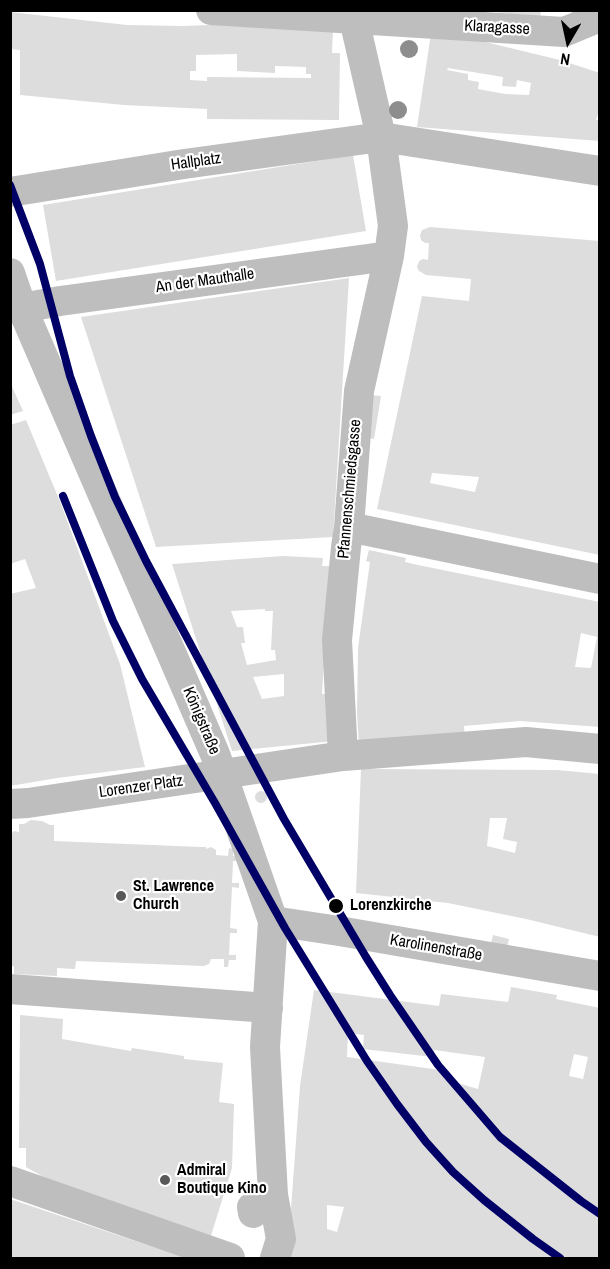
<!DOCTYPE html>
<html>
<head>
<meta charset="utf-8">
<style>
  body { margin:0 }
  #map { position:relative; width:610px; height:1269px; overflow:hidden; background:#fff; font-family:"Archivo Narrow",sans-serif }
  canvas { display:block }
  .frame { position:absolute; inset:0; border:12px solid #000; pointer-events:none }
  .north { position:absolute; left:538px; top:12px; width:60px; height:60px; -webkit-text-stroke:4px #fff; paint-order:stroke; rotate:189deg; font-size:16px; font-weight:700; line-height:24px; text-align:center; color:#000 }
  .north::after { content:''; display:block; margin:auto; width:21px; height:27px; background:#000; clip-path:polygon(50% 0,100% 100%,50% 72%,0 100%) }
</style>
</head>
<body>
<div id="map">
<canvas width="610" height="1269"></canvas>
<div class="frame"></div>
<div class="north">N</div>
</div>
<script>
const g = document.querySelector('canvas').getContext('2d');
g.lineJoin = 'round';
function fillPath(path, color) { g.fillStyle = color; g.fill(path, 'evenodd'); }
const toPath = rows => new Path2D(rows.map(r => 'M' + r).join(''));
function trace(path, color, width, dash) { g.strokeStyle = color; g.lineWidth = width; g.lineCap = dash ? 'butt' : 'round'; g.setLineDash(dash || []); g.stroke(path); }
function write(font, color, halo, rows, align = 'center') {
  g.font = font + ' "Archivo Narrow",sans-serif'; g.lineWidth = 4.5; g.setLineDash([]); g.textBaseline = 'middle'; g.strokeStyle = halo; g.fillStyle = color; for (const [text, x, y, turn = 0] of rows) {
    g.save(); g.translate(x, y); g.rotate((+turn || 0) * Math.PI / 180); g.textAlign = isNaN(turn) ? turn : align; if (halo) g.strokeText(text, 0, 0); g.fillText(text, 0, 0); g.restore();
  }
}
const building = toPath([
  [496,10,541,10,540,18,496,12],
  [10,12,127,25,182,26,238,24,333,30,332,53,340,53,339,120,207,119,207,109,124,105,20,95,20,50,10,49],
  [237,54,237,71,275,73,275,66,306,67,306,74,311,74,311,78,207,77,207,81,190,80,190,71,196,71,196,55],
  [431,33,477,40,560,60,600,73,600,107,596,120,600,120,600,141,417,127],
  [448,68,503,77,502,86,516,87,517,80,531,83,529,95,505,94,478,89,479,82,468,80,468,74,447,70],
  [353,155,366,231,56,281,43,205],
  [430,227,600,241,600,555,377,509,422,296,469,301,471,279,426,275,419,271,417,267,419,261,423,259,428,260,429,243,425,243,421,240,420,235,422,230],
  [432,473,479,477,475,492,430,483],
  [349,278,333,537,156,547,81,317],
  [10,382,23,411,10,415],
  [368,395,381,396,374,439,362,437],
  [26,420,61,504,120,664,145,767,57,778,10,786,10,594,36,588,25,559,10,564,10,425],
  [369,550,406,558,405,562,418,565,600,602,600,727,520,721,464,726,465,740,359,745,357,714,358,648,370,562,366,561],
  [581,633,597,637,591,668,575,667],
  [283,556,323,558,322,566,330,566,322,694,331,694,334,741,232,751,172,564],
  [265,609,265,611,273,611,271,650,275,650,276,660,247,665,241,643,245,643,243,627,237,627,231,611],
  [284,674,284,696,262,699,253,677],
  [361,769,557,770,600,774,600,937,526,919,448,903,356,893],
  [490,818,507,818,503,839,517,842,515,853,487,846],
  '255 797a6 6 0 1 1 12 0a6 6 0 1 1-12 0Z',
  [31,820,42,821,50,825,54,825,54,841,201,847,206,847,206,849,211,847,216,850,216,855,228,856,229,848,233,849,233,856,237,856,240,861,233,861,232,883,239,883,239,888,232,887,230,928,237,929,237,933,230,933,229,955,236,955,236,960,229,960,228,967,224,967,224,959,211,959,209,964,204,966,76,961,75,969,57,968,57,976,14,974,14,966,10,966,10,835,14,831,19,832,19,824,24,824],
  [493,935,509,939,505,956,489,951],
  [511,987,557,995,556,999,600,1008,600,1258,291,1258,291,1209,300,1086,314,990,439,1006,441,994,508,1002],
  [348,1033,364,1035,363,1049,433,1057,434,1050,485,1057,478,1089,444,1079,447,1071,347,1057],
  [574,1054,588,1057,583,1079,569,1076],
  [327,1205,344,1207,337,1232,327,1229],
  [20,1015,63,1019,62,1039,131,1051,132,1048,184,1056,184,1059,223,1063,219,1102,234,1104,232,1168,210,1239,70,1192,26,1167,26,1148,19,1148],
  [10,1199,186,1258,10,1258]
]);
const minor = toPath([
  [211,10,564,32,600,17],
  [10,192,184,164,381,137,600,171],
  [10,273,22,308,215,754,273,921,265,1047,273,1195,281,1239,275,1258],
  [22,308,60,301,389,256],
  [349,527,600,579],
  [343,756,337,640,346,547,349,527,359,391,389,256,393,226,381,137,354,19,355,10],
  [10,804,28,803,343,756,526,742,600,749],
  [273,921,339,931,600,976],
  [10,989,268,1008],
  [10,1181,230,1258],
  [253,1213,252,1207,273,1195]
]);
const metro1 = toPath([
  [10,185,40,264,70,376,91,436,115,497,146,561,284,819,366,957,390,995,438,1065,500,1137,581,1201,600,1214],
  [63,496,113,621,142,679,215,803,285,928,367,1061,397,1104,426,1142,453,1172,484,1200,533,1239,560,1258]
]);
const trees = [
  [409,49],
  [398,110]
];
const markers = [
  [121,896,6,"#595959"],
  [336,906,8,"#000"],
  [165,1180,6,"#595959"]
];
const streetNames = [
  ["Klaragasse",497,28,3],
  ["Hallplatz",196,162,-8],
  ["An der Mauthalle",205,281,-8],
  ["Pfannenschmiedsgasse",350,489,-85],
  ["Königstraße",201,721,67],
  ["Lorenzer Platz",141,787,-8],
  ["Karolinenstraße",436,948,10]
];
const poiNames = [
  ["St. Lawrence",133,887],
  ["Church",133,905],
  ["Admiral",177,1171],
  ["Boutique Kino",177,1189]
];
const stopNames = [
  ["Lorenzkirche",350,906]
];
fillPath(building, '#ddd');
trace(minor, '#bebebe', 30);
trace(metro1, '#006', 8);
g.fillStyle = '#8d8d8d';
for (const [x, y] of trees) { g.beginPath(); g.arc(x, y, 9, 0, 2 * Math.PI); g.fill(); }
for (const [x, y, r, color] of markers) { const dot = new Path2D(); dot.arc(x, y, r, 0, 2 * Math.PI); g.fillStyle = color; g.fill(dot); trace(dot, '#fff', 2); }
write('16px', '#000', '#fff', streetNames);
write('bold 16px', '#000', '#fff', poiNames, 'left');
write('bold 16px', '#000', '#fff', stopNames, 'left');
</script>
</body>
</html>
